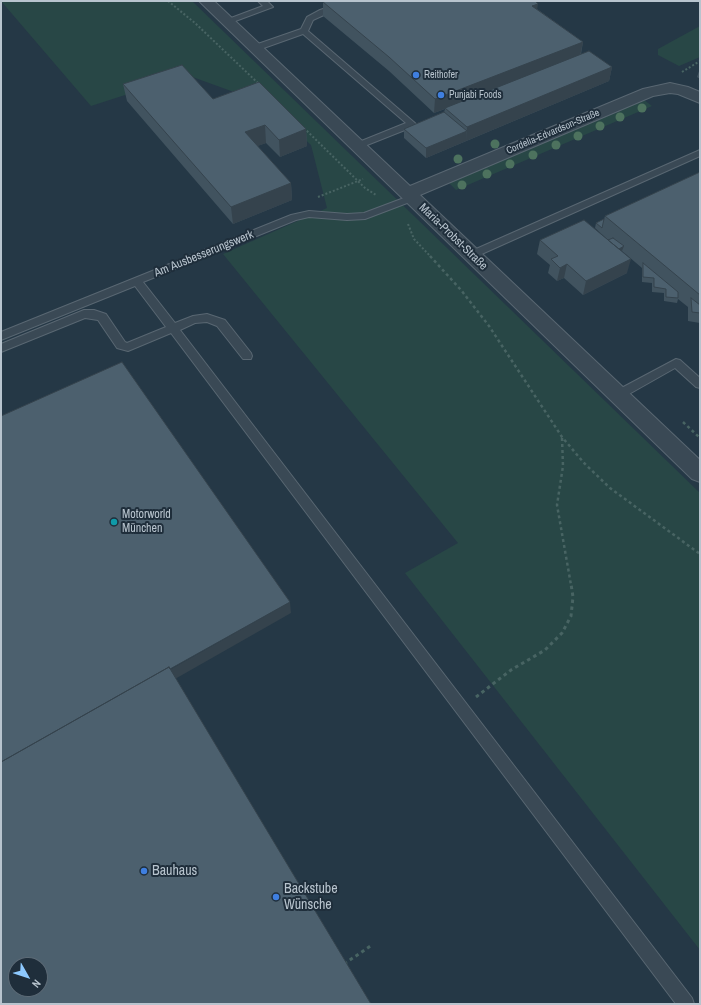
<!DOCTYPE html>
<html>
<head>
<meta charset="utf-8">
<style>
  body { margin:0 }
  #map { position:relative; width:701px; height:1005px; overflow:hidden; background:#253846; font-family:"Archivo Narrow",sans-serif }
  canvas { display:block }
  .frame { position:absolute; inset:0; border:2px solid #b8c4ce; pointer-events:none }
  .north { position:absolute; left:8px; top:957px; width:40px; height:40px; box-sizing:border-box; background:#1f2e3b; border:1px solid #5c6a76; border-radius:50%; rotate:129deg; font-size:11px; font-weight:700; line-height:16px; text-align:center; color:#b8c4ce }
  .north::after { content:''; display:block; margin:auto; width:14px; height:18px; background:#8dc9ff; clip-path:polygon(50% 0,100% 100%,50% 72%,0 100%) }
</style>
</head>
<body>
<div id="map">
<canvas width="701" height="1005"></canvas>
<div class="frame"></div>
<div class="north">N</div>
</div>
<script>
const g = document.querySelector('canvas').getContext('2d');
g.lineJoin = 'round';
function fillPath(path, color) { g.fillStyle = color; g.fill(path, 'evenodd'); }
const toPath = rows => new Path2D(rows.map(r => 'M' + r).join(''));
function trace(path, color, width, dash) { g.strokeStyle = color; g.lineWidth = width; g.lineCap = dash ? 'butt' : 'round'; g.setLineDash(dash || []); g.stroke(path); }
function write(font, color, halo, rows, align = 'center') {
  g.font = font + ' "Archivo Narrow",sans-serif'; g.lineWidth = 4; g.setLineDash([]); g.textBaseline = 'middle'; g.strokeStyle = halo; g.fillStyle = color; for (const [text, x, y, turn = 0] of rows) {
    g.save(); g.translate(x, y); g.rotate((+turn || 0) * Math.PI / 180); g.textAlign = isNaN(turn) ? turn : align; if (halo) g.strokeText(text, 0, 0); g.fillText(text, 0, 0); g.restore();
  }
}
const green = toPath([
  [1,1,192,1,700,493,700,950,405,573,458,543,223,254,327,208,311,145,267,104,187,75,91,106],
  [700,26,700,57,679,66,658,55,658,49],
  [644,100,652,106,456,190,449,183]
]);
const pathFar2 = toPath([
  [168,1,195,23,260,85],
  [682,72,700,61],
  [304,128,365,188,376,195],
  [318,197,363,179],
  [408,224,414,239,431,257]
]);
const pathFar1 = toPath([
  [430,256,461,290,489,326,562,437,584,463,610,488,700,554],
  [683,422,700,438],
  [562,438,563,466,557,505,571,585]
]);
const path = toPath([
  [476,697,511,670,545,650,562,633,571,616,573,597,571,584],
  [344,964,372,945]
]);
const lane = toPath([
  [258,1,267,1,273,7,230,23,227,23,223,21,263,6,258,1],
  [347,1,358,1,326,14,313,20,308,31,416,124,415,126,357,149,353,146,354,144,406,123,303,34,258,50,252,50,251,48,252,46,301,29,307,17,320,10,347,1],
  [700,150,700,156,475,257,471,258,466,255,467,253,700,150],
  [412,195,415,196,417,198,415,200,365,219,347,220,309,217,296,220,143,282,175,323,193,316,207,314,225,320,251,353,252,356,251,359,243,359,217,326,207,322,195,323,180,330,692,998,694,1004,676,1004,171,333,128,351,117,348,98,320,85,318,1,352,1,344,84,310,94,310,106,314,125,342,127,343,166,327,135,286,1,340,1,332,291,215,309,211,347,214,364,213,412,195],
  [676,359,680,360,700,378,700,388,696,387,675,368,622,398,618,399,614,398,612,395,614,392,676,359]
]);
const street = toPath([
  [199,1,214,1,410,186,643,89,670,83,688,87,700,92,700,103,678,94,670,93,653,96,420,195,700,460,700,482,692,479,199,1]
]);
const trees = [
  [642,108],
  [620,117],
  [600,126],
  [578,136],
  [495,144],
  [556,145],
  [533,155],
  [458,159],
  [510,164],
  [487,174],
  [462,185]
];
const wall = toPath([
  [323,2,537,9,583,42,581,54,612,67,609,81,426,158,404,138,404,129,444,112,445,109,434,113,389,71,323,16],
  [700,68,700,79,697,77],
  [123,84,213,99,306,129,307,146,280,157,266,143,257,146,291,183,292,200,233,224,127,101],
  [700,172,700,323,688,321,688,307,678,299,677,303,664,301,664,293,652,292,652,283,642,282,642,268,622,251,627,273,583,295,564,278,557,281,548,273,550,265,537,254,540,240,608,240,595,228,596,223,604,219,605,216]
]);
const shadedWall = toPath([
  [538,4,536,17,532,6],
  [583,42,580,56,434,113,435,99],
  [612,67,609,81,466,141,467,127],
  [265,125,266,143,247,150,245,132],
  [306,129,307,146,280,157,279,140],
  [467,131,466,141,426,158,426,148],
  [291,183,292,200,233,224,231,207],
  [624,246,622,251,609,258,610,253],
  [631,259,627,273,583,295,586,281],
  [567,264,564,278,557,281,560,268],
  [290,602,291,613,1,778,1,765]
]);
const building = toPath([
  [327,1,535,1,538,4,532,6,583,42,435,99,389,57,323,2,327,1],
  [589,51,612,67,467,127,445,108,589,51],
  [182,65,213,99,259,82,306,129,279,140,265,125,245,132,291,183,231,207,123,84,182,65],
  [444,112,467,131,426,148,404,129,444,112],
  [700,172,700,295,605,216,700,172],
  [604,219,602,228,596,223,604,219],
  [584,220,631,259,586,281,567,264,560,268,551,259,558,256,540,240,584,220],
  [613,238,624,246,619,249,608,240,613,238],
  [643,263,678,292,678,298,666,297,666,289,654,287,654,278,643,277,643,263],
  [691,298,700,305,700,313,692,312,691,298],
  [122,362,290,602,170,669,169,667,1,762,1,416,122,362],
  [169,667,371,1004,1,1004,1,762,169,667],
  [16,965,40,965,40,989,16,989,16,965]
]);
const markers = [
  [416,75,4,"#3f7fe0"],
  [441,95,4,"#3f7fe0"],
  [114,522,4,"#0f9aa8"],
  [144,871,4,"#3f7fe0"],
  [276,897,4,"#3f7fe0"]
];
const farPoinames = [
  ["Reithofer",424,75],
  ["Punjabi Foods",449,95]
];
const farStreetnames = [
  ["Cordelia-Edvardson-Straße",553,132,-23]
];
const streetNames = [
  ["Maria-Probst-Straße",453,237,44],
  ["Am Ausbesserungswerk",204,254,-22]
];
const poiNames = [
  ["Motorworld",122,515],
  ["München",122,529]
];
const nearPoinames = [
  ["Bauhaus",152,871],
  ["Backstube",284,889],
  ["Wünsche",284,905]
];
fillPath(green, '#284746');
trace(lane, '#596772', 2);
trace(street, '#596772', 2);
trace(pathFar2, '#486463', 2, [2, 2]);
trace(pathFar1, '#486463', 2.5, [3, 3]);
trace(path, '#486463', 3, [3.5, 3.5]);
fillPath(lane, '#3a4955');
fillPath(street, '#3a4955');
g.fillStyle = '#4d725e';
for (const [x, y] of trees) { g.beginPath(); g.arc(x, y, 4.5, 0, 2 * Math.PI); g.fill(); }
fillPath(wall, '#41535f');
fillPath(shadedWall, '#35434d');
fillPath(building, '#4c606e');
trace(building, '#35434d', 1);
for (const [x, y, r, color] of markers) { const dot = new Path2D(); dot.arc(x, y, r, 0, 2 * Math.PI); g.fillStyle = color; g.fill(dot); trace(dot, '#1f2e3b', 1.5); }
write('10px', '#b8c4ce', '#1f2e3b', farPoinames, 'left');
write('10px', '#b8c4ce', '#1f2e3b', farStreetnames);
write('12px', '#b8c4ce', '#1f2e3b', streetNames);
write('12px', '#b8c4ce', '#1f2e3b', poiNames, 'left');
write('14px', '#b8c4ce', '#1f2e3b', nearPoinames, 'left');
</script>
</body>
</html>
